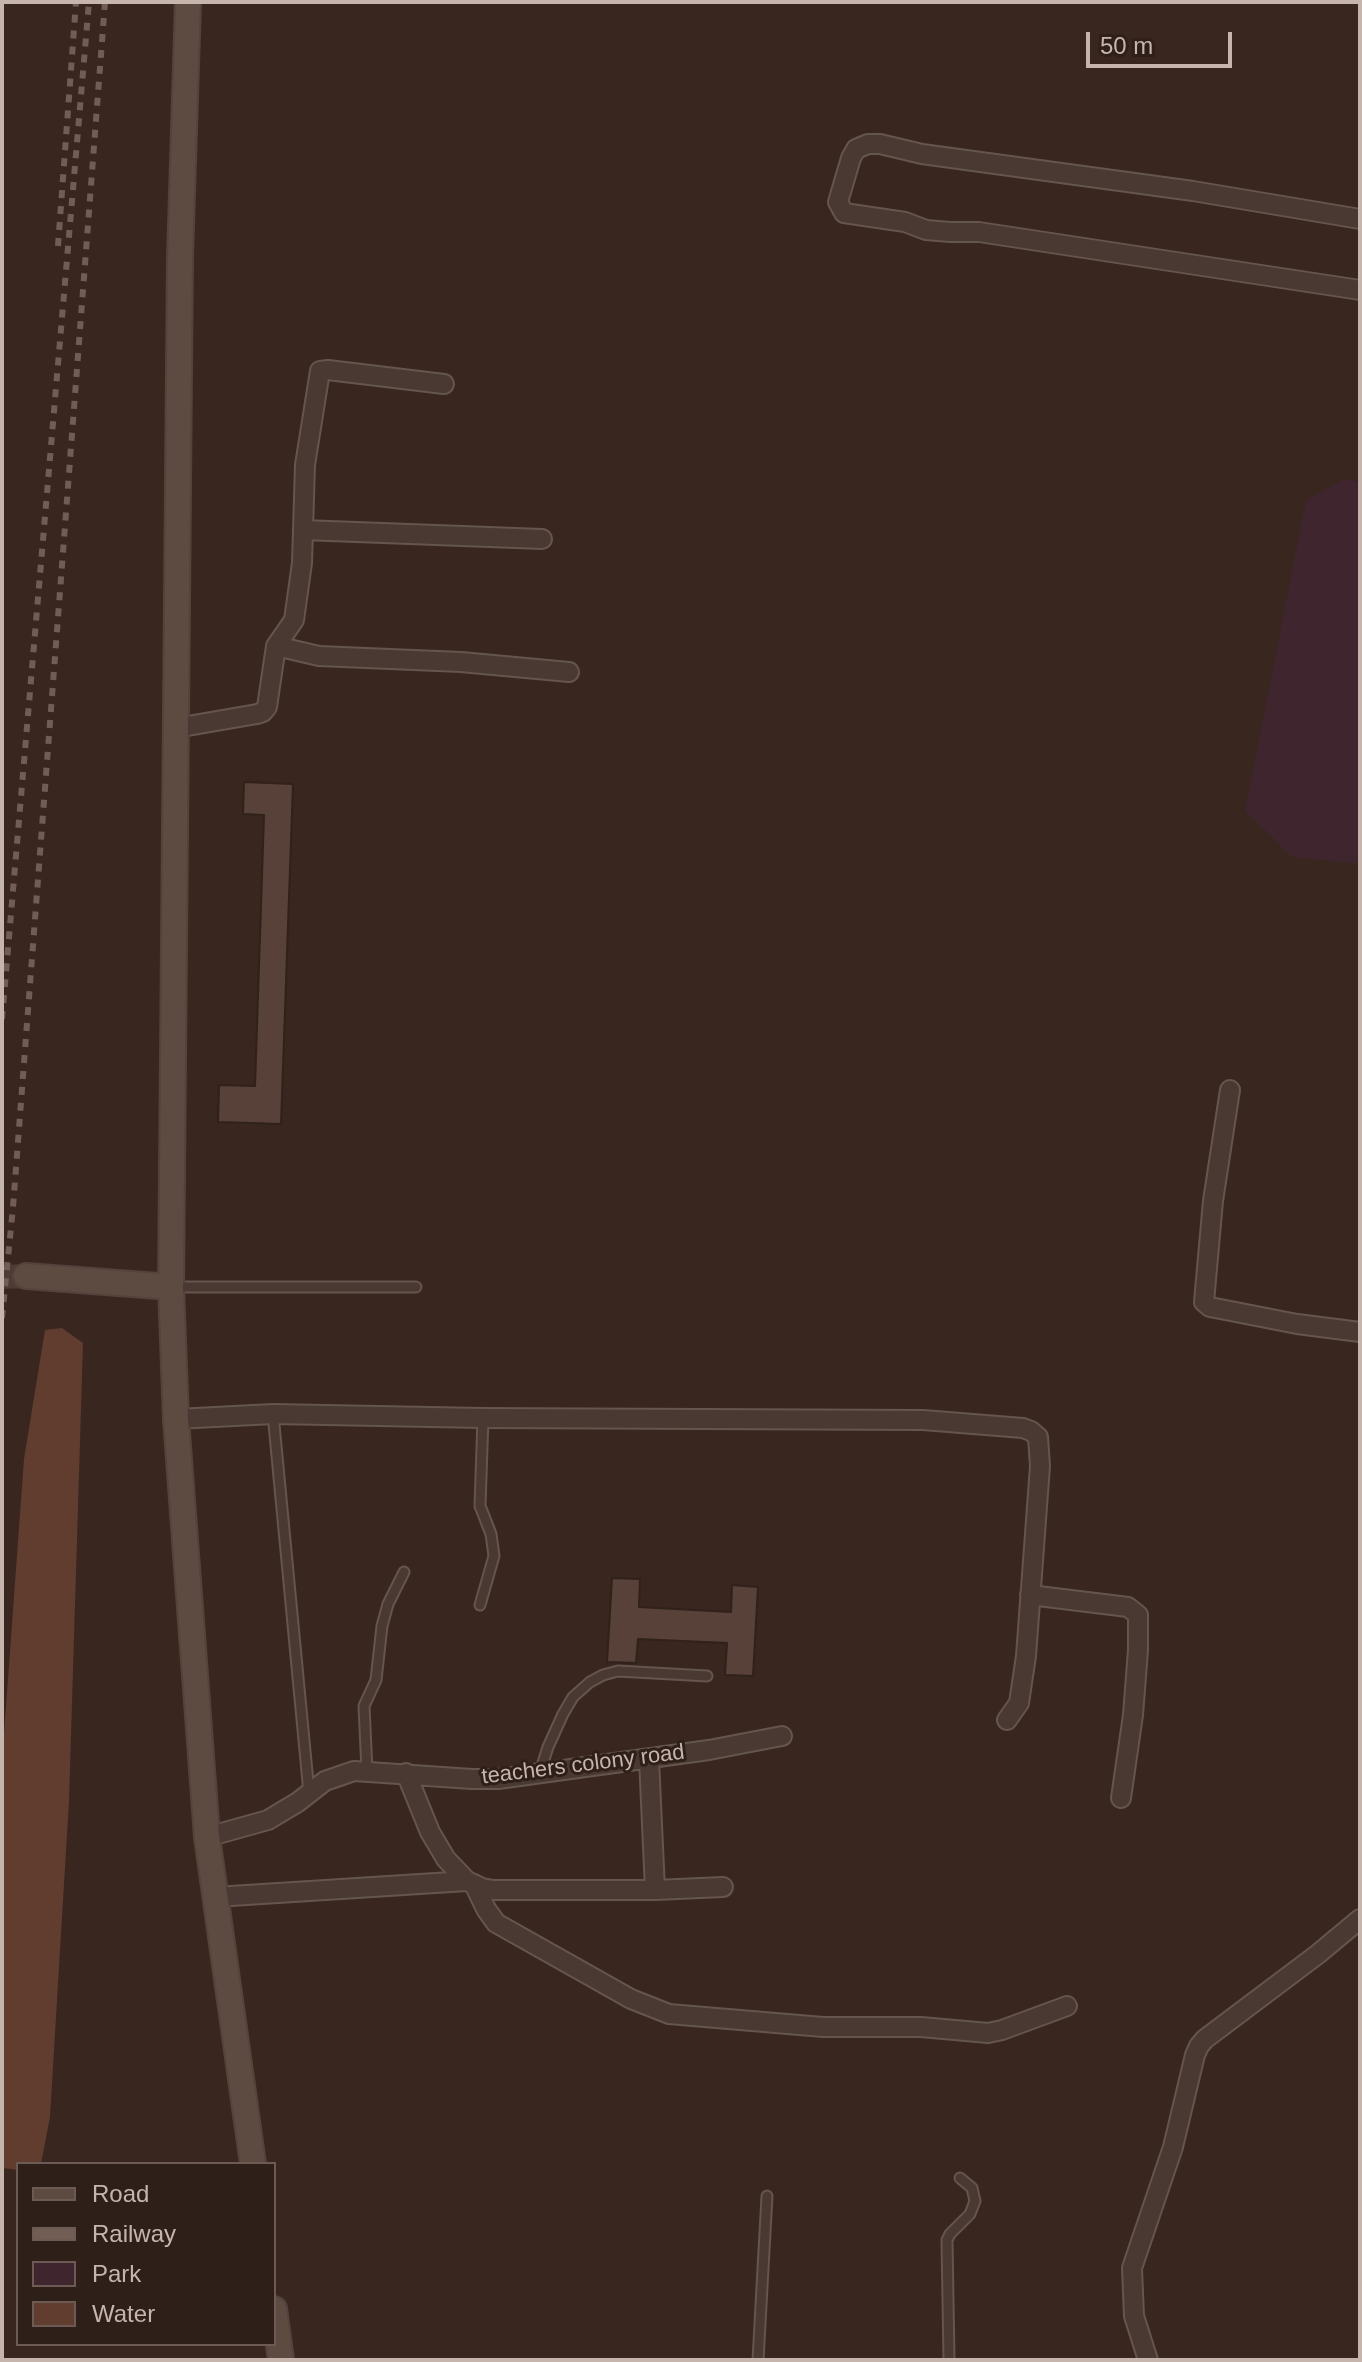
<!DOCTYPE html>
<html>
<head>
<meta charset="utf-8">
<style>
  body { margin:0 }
  #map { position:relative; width:1362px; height:2362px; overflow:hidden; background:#39261f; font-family:Arial,sans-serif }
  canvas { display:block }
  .frame { position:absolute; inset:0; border:4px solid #c6b5ad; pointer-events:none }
  .legend { position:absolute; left:16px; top:2162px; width:260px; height:184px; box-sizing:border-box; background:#2e1f18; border:2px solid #6b5b54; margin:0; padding:10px 14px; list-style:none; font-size:24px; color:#c6b5ad }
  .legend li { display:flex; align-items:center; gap:16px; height:40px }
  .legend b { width:40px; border:2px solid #6b5b54 }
  .scale { position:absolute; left:1086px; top:32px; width:146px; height:36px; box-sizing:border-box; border:4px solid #c6b5ad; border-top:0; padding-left:10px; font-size:24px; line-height:28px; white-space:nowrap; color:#c6b5ad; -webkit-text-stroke:6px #2e1f18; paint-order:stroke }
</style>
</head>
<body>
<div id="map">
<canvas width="1362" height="2362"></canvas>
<div class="frame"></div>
<ul class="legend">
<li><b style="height:10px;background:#5d4a41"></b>Road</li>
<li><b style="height:10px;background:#715d54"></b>Railway</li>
<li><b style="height:22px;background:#3f252d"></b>Park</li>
<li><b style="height:22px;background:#603d2f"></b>Water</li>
</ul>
<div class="scale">50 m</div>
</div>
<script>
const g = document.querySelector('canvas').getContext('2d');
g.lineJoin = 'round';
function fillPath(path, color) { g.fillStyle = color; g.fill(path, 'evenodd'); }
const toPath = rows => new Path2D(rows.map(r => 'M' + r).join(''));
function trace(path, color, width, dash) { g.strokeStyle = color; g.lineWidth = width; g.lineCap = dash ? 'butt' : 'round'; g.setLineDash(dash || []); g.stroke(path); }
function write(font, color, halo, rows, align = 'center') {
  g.font = font + ' Arial,sans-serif'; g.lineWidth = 6; g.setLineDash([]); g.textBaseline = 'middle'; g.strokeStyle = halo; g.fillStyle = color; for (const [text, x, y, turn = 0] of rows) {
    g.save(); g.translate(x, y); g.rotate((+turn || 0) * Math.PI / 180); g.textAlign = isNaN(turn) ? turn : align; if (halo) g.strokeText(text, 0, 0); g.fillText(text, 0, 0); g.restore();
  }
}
const green = toPath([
  [1344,479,1360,482,1360,864,1292,857,1245,811,1306,500]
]);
const water = toPath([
  [62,1328,83,1343,69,1801,50,2117,41,2164,18,2164,18,2170,2,2168,2,1761,24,1459,45,1330]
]);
const building = toPath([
  [244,782,293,784,281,1124,218,1122,219,1085,255,1086,264,815,243,814,244,782],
  [612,1578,640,1579,639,1607,731,1612,732,1585,758,1587,753,1676,725,1675,727,1643,638,1639,636,1663,607,1662,612,1578]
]);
const secondaryTunnel = toPath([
  [2,1277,26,1276]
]);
const lane = toPath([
  [171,1287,416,1287],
  [273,1414,309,1793],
  [480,1605,494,1556,491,1534,480,1506,483,1418],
  [367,1771,364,1706,376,1680,382,1626,388,1604,404,1572],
  [540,1772,548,1747,563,1714,573,1697,590,1682,603,1675,618,1671,707,1676],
  [758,2360,767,2196],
  [949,2360,947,2240,950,2234,970,2214,975,2201,972,2188,960,2178]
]);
const street = toPath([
  [1360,219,1193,191,922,154,880,144,868,144,856,149,851,158,838,202,844,213,905,222,926,230,950,232,979,232,1360,290],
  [303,530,542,539],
  [276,646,319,656,461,662,569,672],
  [176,728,257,714,263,712,267,707,276,646,294,620,302,563,305,465,320,371,328,370,444,384],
  [1230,1090,1213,1201,1204,1302,1210,1307,1297,1324,1360,1332],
  [176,1419,273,1414,483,1418,923,1420,1023,1428,1031,1431,1038,1437,1040,1466,1026,1656,1019,1703,1007,1720],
  [1030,1595,1128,1607,1138,1615,1138,1650,1133,1715,1121,1798],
  [649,1759,655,1890],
  [406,1773,430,1832,446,1859,467,1881,482,1888,493,1890,655,1890,723,1887],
  [207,1837,268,1820,298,1802,325,1781,354,1771,472,1779,498,1779,709,1750,782,1736],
  [474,1884,486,1909,496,1923,631,1999,669,2014,823,2027,921,2027,988,2033,1002,2030,1067,2006],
  [215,1897,467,1881],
  [1148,2360,1134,2316,1132,2268,1173,2147,1195,2055,1199,2046,1205,2039,1318,1954,1360,1919]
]);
const secondary = toPath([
  [188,2,180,257,171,1287,176,1419,207,1837,253,2164],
  [26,1276,171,1287],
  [274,2309,281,2360]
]);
const rail = toPath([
  [58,246,76,2],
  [2,1019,89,2],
  [2,1318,13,1207,105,2]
]);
const streetNames = [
  ["teachers colony road",583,1765,-7]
];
fillPath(green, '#3f252d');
fillPath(water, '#603d2f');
fillPath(building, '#574138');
trace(building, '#30211a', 2);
trace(secondaryTunnel, '#4e3b34', 24, [24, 12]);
trace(lane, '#64554d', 13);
trace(street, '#64554d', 22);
trace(secondary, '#53433c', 28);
trace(lane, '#4a3933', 9);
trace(street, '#4a3933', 18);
trace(secondary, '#5d4a41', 24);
trace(rail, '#715d54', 6, [8, 8]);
write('22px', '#c6b5ad', '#2e1f18', streetNames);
</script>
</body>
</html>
